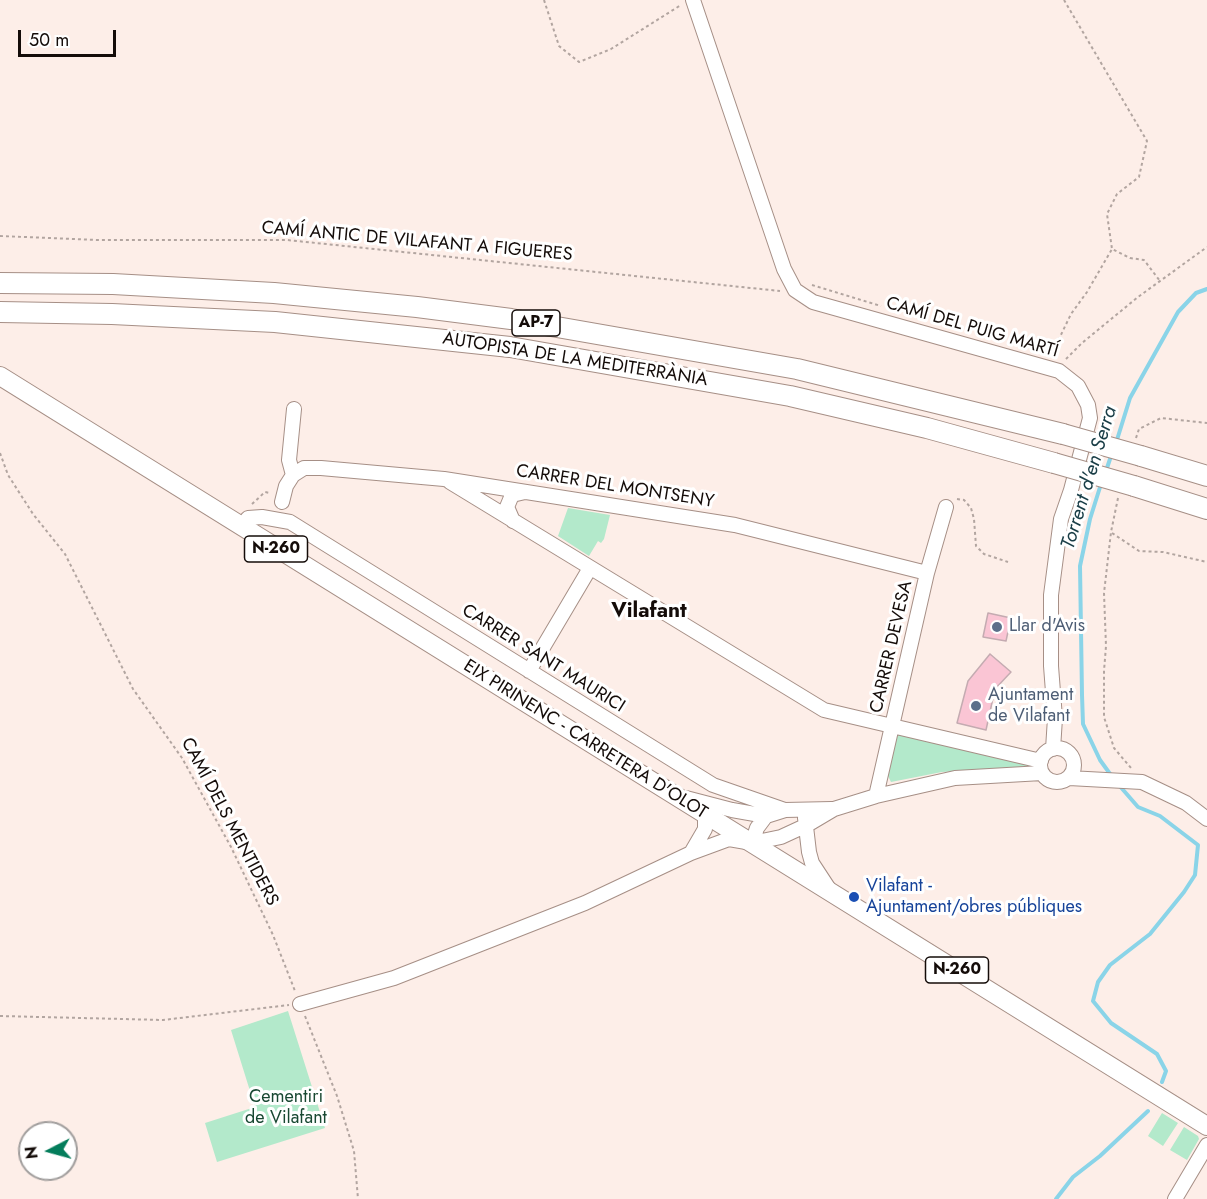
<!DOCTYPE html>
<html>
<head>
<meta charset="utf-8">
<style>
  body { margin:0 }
  #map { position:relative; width:1207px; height:1199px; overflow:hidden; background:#fdeee8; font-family:Jost,sans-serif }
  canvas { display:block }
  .north { position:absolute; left:18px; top:1121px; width:60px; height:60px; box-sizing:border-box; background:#fff; border:2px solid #a19e9d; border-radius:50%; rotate:264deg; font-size:16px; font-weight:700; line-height:24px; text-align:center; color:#140c09 }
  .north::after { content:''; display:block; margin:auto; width:21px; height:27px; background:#047d5b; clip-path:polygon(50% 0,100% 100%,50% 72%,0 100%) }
  .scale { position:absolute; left:18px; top:30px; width:98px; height:27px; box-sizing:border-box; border:3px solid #140c09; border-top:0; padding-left:8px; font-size:18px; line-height:21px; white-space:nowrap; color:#140c09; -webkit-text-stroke:4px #fff; paint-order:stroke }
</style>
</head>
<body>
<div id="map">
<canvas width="1207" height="1199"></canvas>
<div class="north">N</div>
<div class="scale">50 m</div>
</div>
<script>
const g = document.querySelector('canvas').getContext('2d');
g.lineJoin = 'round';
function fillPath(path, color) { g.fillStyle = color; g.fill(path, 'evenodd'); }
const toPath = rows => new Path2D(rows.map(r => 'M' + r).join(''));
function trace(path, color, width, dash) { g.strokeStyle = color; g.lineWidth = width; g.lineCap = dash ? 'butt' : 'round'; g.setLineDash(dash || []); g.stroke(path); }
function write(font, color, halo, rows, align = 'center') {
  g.font = font + ' Jost,sans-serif'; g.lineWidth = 6; g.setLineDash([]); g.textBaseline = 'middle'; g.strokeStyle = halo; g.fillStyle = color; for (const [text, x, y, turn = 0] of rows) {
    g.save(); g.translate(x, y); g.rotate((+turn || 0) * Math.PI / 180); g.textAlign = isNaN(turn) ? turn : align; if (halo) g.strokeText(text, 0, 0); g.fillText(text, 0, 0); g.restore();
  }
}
const green = toPath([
  [568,508,610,515,604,539,601,543,598,541,589,556,558,536],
  [898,734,1030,764,1030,767,942,772,891,782,887,774],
  [288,1011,325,1128,217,1162,205,1123,255,1107,231,1030],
  [1162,1113,1178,1123,1163,1146,1148,1136],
  [1184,1127,1198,1136,1199,1139,1187,1160,1170,1150]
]);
const stream = toPath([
  [1116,443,1130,398,1178,312,1196,293,1207,289],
  [1106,471,1112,453],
  [1101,484,1090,519,1080,566,1082,695,1083,724,1100,760,1113,778],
  [1118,784,1138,807,1160,816,1198,845,1195,875,1184,892,1150,934,1110,965,1098,982,1093,1001,1111,1023,1157,1054,1166,1071,1162,1082],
  [1056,1199,1073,1177,1100,1156,1148,1111]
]);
const building = toPath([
  [988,613,1011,618,1006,641,983,637,988,613],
  [990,654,1011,672,995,689,986,730,957,723,968,681,990,654]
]);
const path = toPath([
  [544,0,559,46,579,62,611,49,681,5],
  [1064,0,1147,141,1139,177,1117,194,1107,214,1112,249,1130,258,1144,260,1160,281],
  [0,236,96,240,287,240,780,291],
  [812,285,881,306],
  [1056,358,1058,341,1071,314,1087,292,1112,249],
  [1066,359,1082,343,1138,297,1207,247],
  [1136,438,1139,429,1161,418,1207,423],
  [0,453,8,475,33,514,65,554,133,689,182,758,231,847,273,935,295,991],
  [1118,498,1111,532,1104,593,1106,646,1104,671,1104,717,1114,748,1131,768],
  [957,499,964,500,971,508,974,519,976,546,984,554,1008,562],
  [252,504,265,492,270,493],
  [1112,533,1139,551,1163,552,1207,562],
  [0,1016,163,1020,289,1005],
  [305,1016,337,1096,354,1151,358,1199]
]);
const minor = toPath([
  [693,0,784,269,795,290,813,302,1059,371,1078,386,1088,405,1090,418,1071,490,1061,519,1051,595,1051,666,1055,718,1053,749],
  [293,475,289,460,294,409],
  [450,482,824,710,1041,761],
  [282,502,286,486,293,475,304,468,321,468,444,479,735,525,927,573],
  [513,521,507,507,512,495,525,492],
  [241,527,248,518,262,517,290,522,713,785,785,810],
  [529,671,590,568],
  '1040 765a17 17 0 1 1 34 0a17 17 0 1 1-34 0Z',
  [1069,778,1142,782,1186,803,1207,819],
  [876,796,927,573,946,507],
  [686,798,732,810,766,816,785,810,832,809],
  [805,818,809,852,812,863,829,889],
  [752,843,757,828,766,816],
  [691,853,705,829,705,815],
  [300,1004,394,978,585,903,691,853,729,839,752,843,781,837,807,825,834,809,876,796,955,778,1042,773],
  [1175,1199,1207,1145]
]);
const major = toPath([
  [0,376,1207,1126]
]);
const highway = toPath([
  [0,283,113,284,274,293,417,307,511,319,797,369,1063,434],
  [0,312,112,314,275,322,510,347,790,396,927,428,1054,463],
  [1141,456,1207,476],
  [1134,486,1207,509]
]);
const highwayBridge = toPath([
  [1063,434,1141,456],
  [1054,463,1134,486]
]);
const markers = [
  [997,627,6,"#5c6f8a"],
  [976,706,6,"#5c6f8a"],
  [854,897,6,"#1a4fb4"]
];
const shields = [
  [536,323,48],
  [276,549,63],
  [957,970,63]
];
const shieldNames = [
  ["AP-7",536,323],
  ["N-260",276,549],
  ["N-260",957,970]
];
const streetNames = [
  ["CAMÍ ANTIC DE VILAFANT A FIGUERES",417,242,5],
  ["CAMÍ DEL PUIG MARTÍ",972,328,16],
  ["AUTOPISTA DE LA MEDITERRÀNIA",575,360,9],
  ["CARRER DEL MONTSENY",615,487,9],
  ["CARRER DEVESA",892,647,-77],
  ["CARRER SANT MAURICI",543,659,32],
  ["EIX PIRINENC - CARRETERA D'OLOT",585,740,32],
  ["CAMÍ DELS MENTIDERS",229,822,62]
];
const serviceNames = [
  ["Llar d'Avis",1009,627],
  ["Ajuntament",988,696],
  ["de Vilafant",988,717]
];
const transitNames = [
  ["Vilafant -",866,887],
  ["Ajuntament/obres públiques",866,908]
];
const parkNames = [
  ["Cementiri",286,1098],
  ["de Vilafant",286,1119]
];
const waterNames = [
  ["Torrent d'en Serra",1090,478,-73]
];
const quarterNames = [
  ["Vilafant",649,612]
];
fillPath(green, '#b3e9cb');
trace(stream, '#8ad4e8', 4);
fillPath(building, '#fac5d4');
trace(building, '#c4abb1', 1.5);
trace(minor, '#a68f86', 16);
trace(major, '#a68f86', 20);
trace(highway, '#a68f86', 22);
trace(path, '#b2a5a0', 2, [3, 3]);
trace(minor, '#fff', 14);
trace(major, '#fff', 18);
trace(highway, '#fff', 20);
trace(highwayBridge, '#a68f86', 22, []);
trace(highwayBridge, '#fff', 20);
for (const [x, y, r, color] of markers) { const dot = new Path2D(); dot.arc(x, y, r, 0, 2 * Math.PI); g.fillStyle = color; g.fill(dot); trace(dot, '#fff', 2); }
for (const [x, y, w] of shields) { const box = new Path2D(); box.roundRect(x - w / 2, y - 13, w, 26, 4.5); g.fillStyle = '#fff'; g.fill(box); trace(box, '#140c09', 1.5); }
write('bold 16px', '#140c09', null, shieldNames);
write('18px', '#140c09', '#fff', streetNames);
write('18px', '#4e5e75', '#fff', serviceNames, 'left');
write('18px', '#164399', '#fff', transitNames, 'left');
write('18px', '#184832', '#fff', parkNames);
write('italic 20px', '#193d46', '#fff', waterNames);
write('bold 21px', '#140c09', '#fff', quarterNames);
</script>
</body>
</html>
